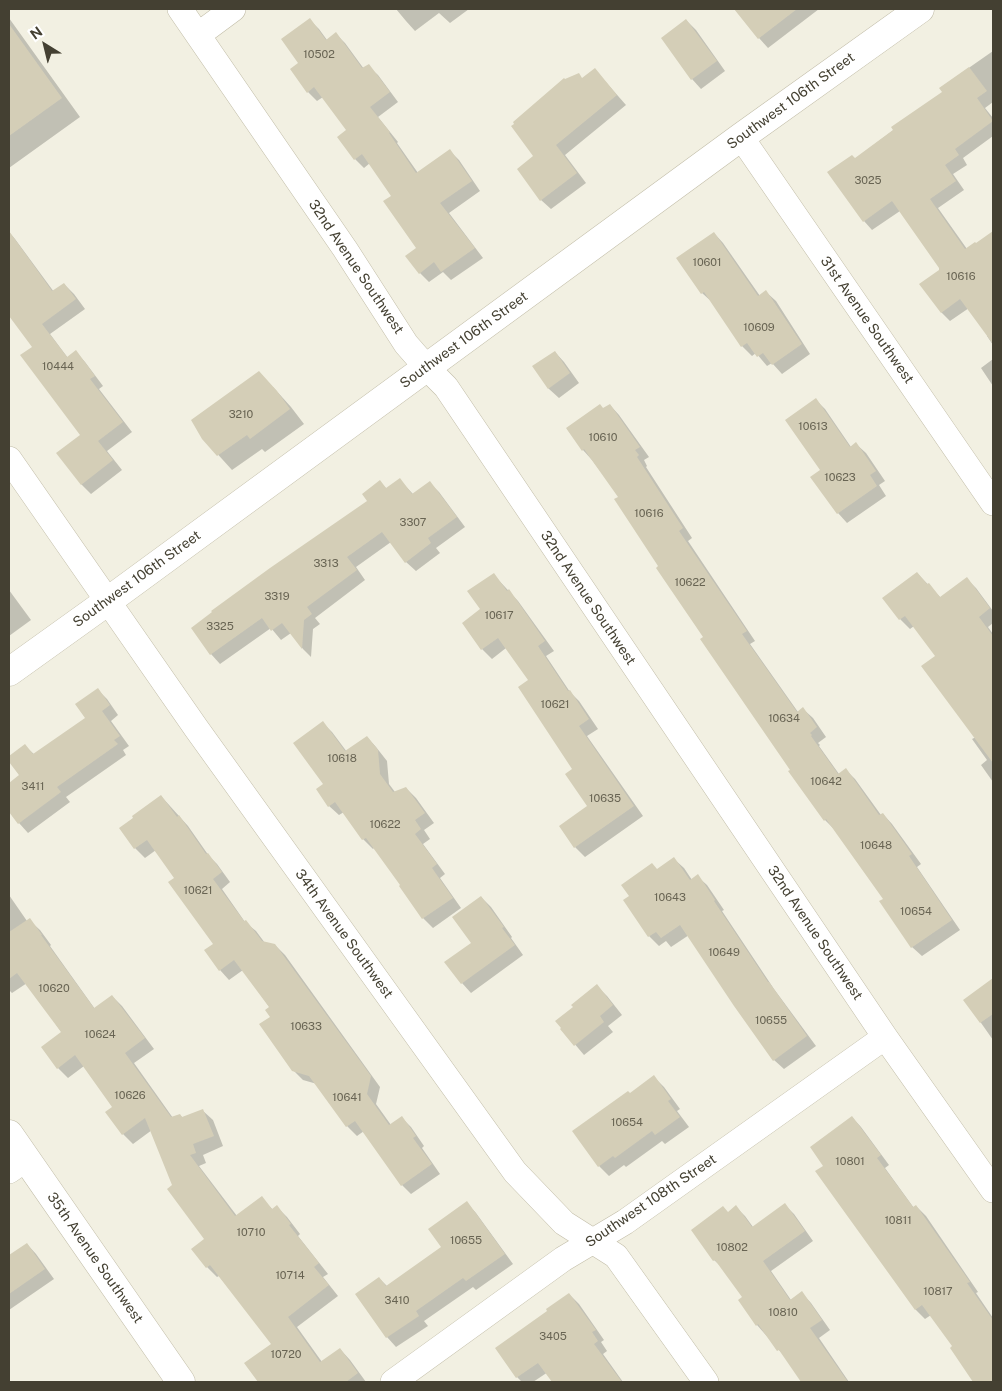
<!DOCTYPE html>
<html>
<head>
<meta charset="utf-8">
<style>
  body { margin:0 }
  #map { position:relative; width:1002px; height:1391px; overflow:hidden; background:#f2f0e2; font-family:"Public Sans",sans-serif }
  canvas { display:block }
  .frame { position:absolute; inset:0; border:10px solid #444032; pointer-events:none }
  .north { position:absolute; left:20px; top:20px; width:50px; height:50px; -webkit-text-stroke:4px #fff; paint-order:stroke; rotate:324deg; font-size:14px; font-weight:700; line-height:20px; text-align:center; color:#444032 }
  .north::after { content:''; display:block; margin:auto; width:18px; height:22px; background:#444032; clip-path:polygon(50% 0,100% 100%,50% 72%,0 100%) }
</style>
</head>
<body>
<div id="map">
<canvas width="1002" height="1391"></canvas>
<div class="frame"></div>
<div class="north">N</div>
</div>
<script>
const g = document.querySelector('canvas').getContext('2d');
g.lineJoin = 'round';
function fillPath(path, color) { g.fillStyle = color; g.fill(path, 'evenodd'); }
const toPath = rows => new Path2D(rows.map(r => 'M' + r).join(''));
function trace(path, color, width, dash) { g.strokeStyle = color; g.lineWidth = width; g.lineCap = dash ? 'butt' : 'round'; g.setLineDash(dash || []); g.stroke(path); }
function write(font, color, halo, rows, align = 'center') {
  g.font = font + ' "Public Sans",sans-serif'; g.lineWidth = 4; g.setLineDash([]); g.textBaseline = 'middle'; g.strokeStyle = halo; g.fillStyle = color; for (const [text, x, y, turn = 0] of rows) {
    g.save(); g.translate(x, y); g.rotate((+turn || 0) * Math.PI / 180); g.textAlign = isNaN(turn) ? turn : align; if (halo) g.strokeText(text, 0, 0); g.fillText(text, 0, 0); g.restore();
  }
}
const shadow = toPath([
  [396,9,469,9,450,23,439,13,415,31,406,21],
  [743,9,819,9,768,48,759,38,738,12],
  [9,18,80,117,9,168],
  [310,20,319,29,327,40,336,34,345,43,364,69,368,66,378,75,398,102,378,117,398,142,397,143,418,173,450,151,459,160,480,191,449,213,483,258,451,280,443,272,429,282,420,273,417,249,393,196,370,163,364,168,355,159,348,130,323,97,317,101,308,92,300,63],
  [686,20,696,30,725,71,701,89,692,79],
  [993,51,993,102,985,108,993,118,993,136,963,158,967,165,953,174,964,190,938,208,967,249,976,245,987,236,993,242,993,345,987,336,988,335,969,308,950,321,941,312,940,268,900,211,872,230,864,221,855,159,944,92,940,88],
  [583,79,604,80,626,105,565,155,586,183,551,209,541,200,535,156],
  [9,232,15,239,54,292,64,284,74,294,85,309,50,334,68,358,76,352,85,362,103,386,99,389,132,432,107,451,122,470,91,494,82,485,58,454,81,435,33,347,9,314],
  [714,233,723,243,760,296,766,292,776,301,810,354,782,374,772,363,767,366,756,353,752,356,742,346,712,302,702,293],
  [555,352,564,362,579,383,559,398,549,389,534,366],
  [993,359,993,386,981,368],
  [273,387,291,407,304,424,265,452,262,449,232,470,203,438],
  [816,400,825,409,851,447,856,444,866,453,885,481,879,485,886,496,847,523,838,513,822,471],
  [610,405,619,415,649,457,644,460,647,466,646,467,692,538,688,541,755,641,750,644,798,712,803,709,813,718,826,737,818,743,820,745,819,746,839,774,846,770,855,779,881,815,883,814,892,824,921,864,917,867,960,930,922,956,912,947,885,899,835,830,825,820,705,638,660,566,620,497,592,460,583,450,567,429],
  [400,480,413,494,430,483,439,492,465,527,436,548,440,553,416,571,406,562,391,542,356,567,365,580,315,618,320,624,313,629,311,657,303,649,291,633,281,640,271,628,220,664,211,654,192,628,369,501,380,482,387,489],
  [917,573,941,598,967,579,976,588,993,611,993,623,988,627,993,634,993,782,981,765,987,760,972,739,976,737,936,656,914,626,910,629,900,619],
  [493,574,518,601,554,651,546,656,570,692,579,701,598,729,587,736,643,816,585,857,575,847,589,806,574,769,530,681,506,648,492,659,482,649,482,610],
  [9,590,31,620,9,636],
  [98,690,107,699,118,715,111,721,129,746,123,750,126,755,66,797,70,802,28,833,19,823,9,810,9,784,20,776,9,760,9,758,25,746,35,755,86,718],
  [323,723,332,732,347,752,367,737,376,747,387,761,389,784,395,792,406,788,416,798,434,823,424,830,430,839,423,844,445,874,440,878,461,908,433,928,423,918,401,886,402,886,374,848,373,849,363,839,344,812,339,815,329,806,325,785],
  [161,796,188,826,209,856,217,864,230,882,222,889,245,922,256,931,265,943,275,945,285,955,380,1087,376,1104,391,1125,402,1118,411,1127,424,1146,422,1148,440,1174,411,1194,402,1185,364,1131,357,1136,347,1126,317,1084,303,1080,293,1070,271,1017,270,1008,243,970,229,980,220,970,206,951,215,944,175,878,156,850,145,858,135,848,121,828],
  [674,859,684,868,692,880,697,876,707,885,724,910,722,911,774,989,816,1046,784,1069,774,1060,689,935,671,947,666,941,659,946,649,936,658,870],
  [9,895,27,921,29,920,40,930,51,945,50,946,95,1009,112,996,122,1006,154,1049,134,1063,173,1118,180,1115,183,1118,202,1110,213,1120,223,1146,203,1155,206,1163,199,1166,237,1216,262,1198,273,1210,277,1207,287,1217,300,1234,298,1236,328,1274,323,1277,338,1296,297,1327,322,1362,340,1349,350,1360,366,1382,260,1382,246,1364,273,1344,219,1276,217,1277,207,1267,206,1239,174,1185,152,1130,133,1144,123,1134,114,1107,84,1066,68,1078,58,1068,62,1033,27,983,12,993,9,990],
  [481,897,491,907,512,937,511,938,523,955,471,993,462,983,472,943],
  [993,980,993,1040,965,1000],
  [597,986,607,996,622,1015,608,1026,613,1032,584,1055,562,1029],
  [654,1077,664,1087,680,1109,677,1111,689,1127,665,1144,662,1141,626,1167,624,1165,609,1176,599,1166,573,1131,630,1094],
  [852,1117,861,1127,889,1165,885,1168,914,1208,916,1206,926,1216,978,1292,976,1293,993,1318,993,1382,975,1382,951,1348,954,1346,931,1315,925,1319,916,1310,825,1166],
  [467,1203,476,1213,513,1264,476,1290,473,1287,424,1321,428,1326,396,1347,387,1337,379,1278,388,1287,443,1247],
  [785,1205,794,1214,813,1241,771,1271,791,1300,802,1293,811,1303,830,1330,819,1338,849,1382,803,1382,786,1358,757,1325,744,1297,725,1270,714,1260,728,1213,736,1207,745,1216,753,1227],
  [27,1244,36,1254,54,1279,9,1310,9,1257],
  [569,1294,579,1304,604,1340,601,1342,607,1351,603,1354,623,1382,576,1382,566,1368,548,1372,533,1382,522,1382,517,1377,497,1348,549,1311]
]);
const building = toPath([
  [734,9,797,9,758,39],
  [310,18,326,40,336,32,362,68,369,64,390,92,370,107,390,132,389,133,416,173,450,149,472,181,440,203,475,248,441,272,434,262,419,274,405,256,416,248,383,201,391,196,362,154,354,160,337,137,346,130,314,87,307,93,290,69,298,63,281,39],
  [686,19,717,61,691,80,661,38],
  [9,24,62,98,9,136],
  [969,67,987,91,977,98,993,121,955,149,959,155,945,165,956,181,930,199,965,249,975,242,976,243,993,231,993,344,960,299,941,313,919,284,939,270,939,268,892,201,863,222,827,172,852,155,855,158,893,130,891,127,942,92,939,88],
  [595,68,617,95,556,145,577,173,540,201,517,169,533,156,511,126,514,124,513,122,564,78,565,79,579,73,582,78],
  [9,231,52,291,64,283,76,299,42,324,67,357,76,350,95,376,90,379,123,422,98,441,113,460,81,485,56,453,80,435,20,355,32,347,9,316],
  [714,232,758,296,766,290,802,344,772,365,763,353,757,357,747,343,741,347,704,292,701,294,676,258],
  [555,351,570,373,548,389,532,366],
  [259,371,277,391,290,409,250,439,247,435,217,456,202,439,191,420],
  [816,398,850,447,856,442,876,471,870,475,877,486,837,514,810,477,820,470,785,420],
  [600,404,603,408,610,404,640,447,635,450,639,455,637,457,683,528,679,531,747,631,742,634,797,712,803,707,817,727,810,733,812,735,811,736,838,774,846,768,879,815,883,813,912,854,909,856,952,920,911,948,879,901,883,899,826,819,824,821,788,771,790,770,700,639,703,637,656,568,658,566,614,499,618,497,584,449,582,451,566,428],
  [400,478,412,494,430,481,457,517,428,538,431,543,405,563,382,532,347,557,357,570,307,607,312,614,304,620,302,649,282,623,271,631,262,618,210,655,191,628,212,612,211,611,270,568,367,501,362,494,380,480,386,488],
  [917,572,927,584,929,583,940,597,967,577,990,608,979,617,993,636,993,763,921,666,935,656,905,616,899,620,882,598],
  [494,573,507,591,509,589,545,641,538,646,568,691,570,690,589,719,579,726,634,806,574,848,559,826,587,806,565,774,572,769,518,687,528,680,498,638,481,650,462,623,480,609,467,591],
  [98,688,110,705,102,711,120,736,114,740,118,744,57,787,61,792,18,824,9,812,9,783,19,775,9,762,9,756,25,744,33,754,85,718,75,704],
  [323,721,345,751,367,736,378,750,380,774,393,792,406,787,425,813,415,820,421,829,415,834,437,864,432,868,453,898,422,919,399,886,400,885,366,838,362,840,335,802,328,807,316,789,323,784,293,743],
  [161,795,177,817,179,815,206,854,208,853,222,872,213,879,244,921,246,920,262,941,275,944,371,1076,367,1094,389,1125,402,1116,416,1136,413,1138,432,1164,401,1186,355,1121,346,1127,309,1076,292,1071,259,1024,270,1017,265,1010,269,1007,234,960,219,971,204,950,213,944,168,882,174,878,147,840,134,849,119,828,133,818,132,816],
  [674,857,690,880,698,874,715,900,714,901,768,982,769,982,807,1036,773,1061,734,1006,680,925,661,938,656,932,648,937,623,900,629,896,621,885,652,863,657,869],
  [481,896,504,927,502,928,515,945,461,984,444,962,471,943,452,917],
  [30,918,42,935,41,935,94,1008,112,995,145,1038,125,1053,171,1117,180,1114,182,1117,203,1109,214,1136,193,1144,196,1153,190,1155,235,1216,262,1196,272,1209,277,1205,291,1224,289,1225,319,1263,314,1267,329,1285,288,1317,320,1362,340,1348,358,1373,346,1382,258,1382,244,1363,271,1344,210,1265,206,1268,191,1249,204,1239,167,1189,172,1185,145,1118,122,1135,105,1112,112,1107,75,1055,57,1069,41,1047,61,1032,17,973,9,979,9,932],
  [993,978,993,1014,980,1023,963,1000],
  [597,984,613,1005,600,1016,604,1022,574,1046,560,1029,561,1028,555,1021,573,1007,571,1005],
  [654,1075,671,1099,668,1101,680,1117,655,1135,652,1131,615,1158,613,1156,598,1167,572,1131,628,1091,630,1093],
  [852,1116,881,1155,877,1158,913,1207,916,1205,970,1282,967,1283,993,1320,993,1382,973,1382,950,1348,952,1346,922,1305,915,1310,815,1171,823,1166,810,1147],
  [467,1201,505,1254,466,1281,463,1278,416,1311,419,1316,386,1338,355,1294,379,1277,386,1286,441,1247,428,1229],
  [785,1203,805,1231,763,1261,790,1300,802,1291,822,1320,810,1328,848,1382,801,1382,779,1350,777,1351,758,1324,756,1326,738,1300,742,1297,715,1260,713,1261,691,1230,723,1206,728,1212,736,1205,752,1227],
  [27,1243,45,1269,9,1294,9,1255],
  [569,1293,596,1330,592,1332,598,1341,594,1344,622,1382,552,1382,538,1363,516,1378,495,1348,547,1311,546,1309]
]);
const minor = toPath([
  [180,9,345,249,406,344,427,368,446,387,885,1037,993,1190],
  [198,35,233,9],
  [741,137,993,503],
  [9,459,196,728,515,1172,564,1223,616,1256,706,1382],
  [9,1171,26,1159],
  [393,1382,563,1259,625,1222,885,1037]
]);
const tertiary = toPath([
  [9,672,108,601,741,137,920,9],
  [9,1134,181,1382]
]);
const numberNames = [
  ["10502",319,55],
  ["3025",868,181],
  ["10601",707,263],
  ["10616",961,277],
  ["10609",759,328],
  ["10444",58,367],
  ["3210",241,415],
  ["10613",813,427],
  ["10610",603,438],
  ["10623",840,478],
  ["10616",649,514],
  ["3307",413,523],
  ["3313",326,564],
  ["10622",690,583],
  ["3319",277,597],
  ["10617",499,616],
  ["3325",220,627],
  ["10621",555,705],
  ["10634",784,719],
  ["10618",342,759],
  ["10642",826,782],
  ["3411",33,787],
  ["10635",605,799],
  ["10622",385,825],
  ["10648",876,846],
  ["10621",198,891],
  ["10643",670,898],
  ["10654",916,912],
  ["10649",724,953],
  ["10620",54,989],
  ["10655",771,1021],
  ["10633",306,1027],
  ["10624",100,1035],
  ["10626",130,1096],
  ["10641",347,1098],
  ["10654",627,1123],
  ["10801",850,1162],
  ["10811",898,1221],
  ["10710",251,1233],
  ["10655",466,1241],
  ["10802",732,1248],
  ["10714",290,1276],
  ["10817",938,1292],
  ["3410",397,1301],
  ["10810",783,1313],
  ["3405",553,1337],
  ["10720",286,1355]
];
const streetNames = [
  ["Southwest 106th Street",791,101,-36],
  ["32nd Avenue Southwest",356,267,56],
  ["31st Avenue Southwest",867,320,55],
  ["Southwest 106th Street",464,340,-36],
  ["Southwest 106th Street",137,579,-36],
  ["32nd Avenue Southwest",588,598,56],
  ["32nd Avenue Southwest",815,933,56],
  ["34th Avenue Southwest",344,934,54],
  ["Southwest 108th Street",651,1201,-34],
  ["35th Avenue Southwest",95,1258,55]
];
fillPath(shadow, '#0003');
fillPath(building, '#d4ceb7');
trace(minor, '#c1bca7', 26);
trace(tertiary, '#c1bca7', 29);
trace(minor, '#fff', 25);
trace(tertiary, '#fff', 28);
write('11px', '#686453', null, numberNames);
write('14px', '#444032', '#fff', streetNames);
</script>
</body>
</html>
